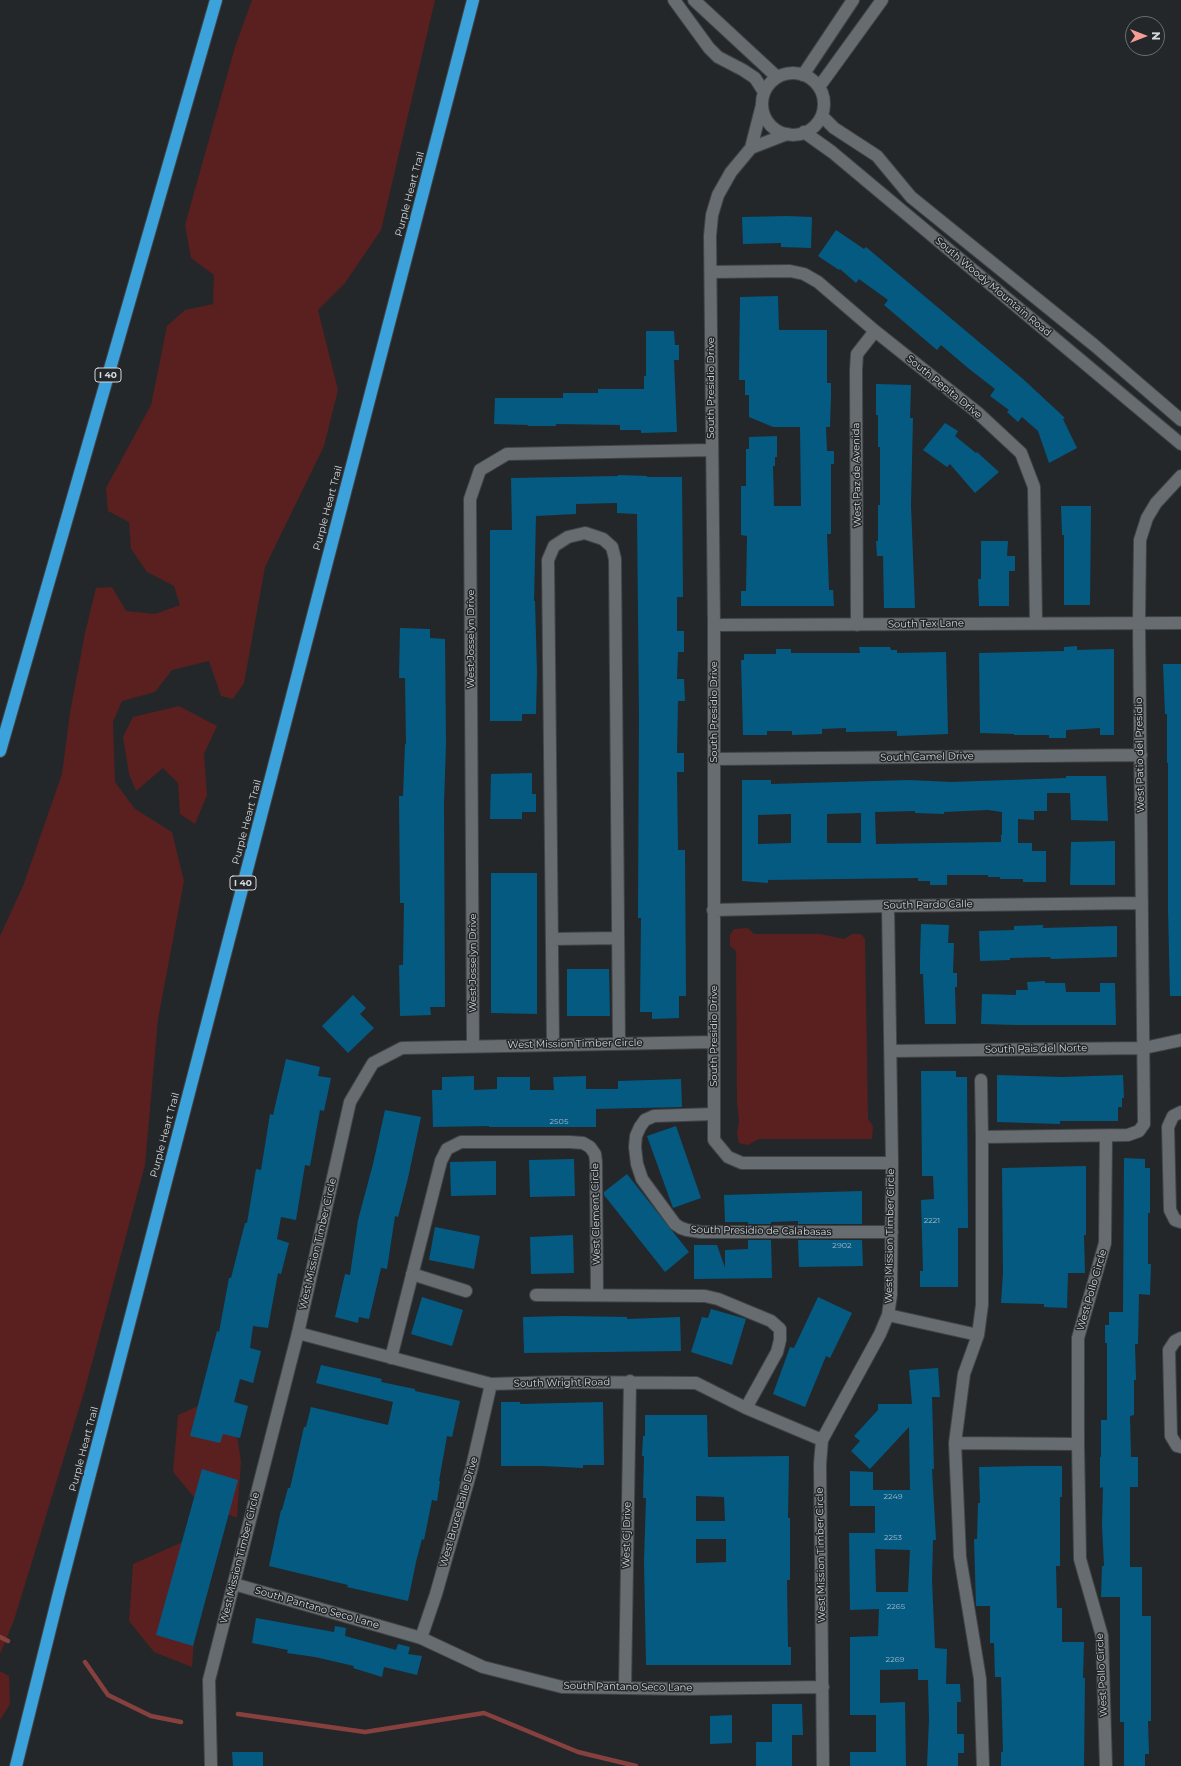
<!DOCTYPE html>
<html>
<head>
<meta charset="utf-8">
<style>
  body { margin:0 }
  #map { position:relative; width:1181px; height:1766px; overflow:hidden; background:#23272a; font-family:Montserrat,sans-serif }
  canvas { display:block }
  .north { position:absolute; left:1125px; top:16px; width:40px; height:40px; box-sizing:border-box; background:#23272a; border:1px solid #6a6d70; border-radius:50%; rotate:90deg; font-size:11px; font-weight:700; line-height:16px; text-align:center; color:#d5d7da }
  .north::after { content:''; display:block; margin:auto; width:14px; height:18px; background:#f59c95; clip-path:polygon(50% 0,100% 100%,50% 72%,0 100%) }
</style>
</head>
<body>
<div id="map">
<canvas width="1181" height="1766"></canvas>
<div class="north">N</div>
</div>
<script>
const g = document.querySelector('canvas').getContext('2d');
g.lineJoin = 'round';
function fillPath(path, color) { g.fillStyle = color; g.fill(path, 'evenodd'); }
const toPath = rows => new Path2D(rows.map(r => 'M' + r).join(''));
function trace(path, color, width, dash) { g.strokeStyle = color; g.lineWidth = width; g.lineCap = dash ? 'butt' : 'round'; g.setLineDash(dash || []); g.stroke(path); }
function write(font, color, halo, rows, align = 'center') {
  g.font = font + ' Montserrat,sans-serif'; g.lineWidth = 3; g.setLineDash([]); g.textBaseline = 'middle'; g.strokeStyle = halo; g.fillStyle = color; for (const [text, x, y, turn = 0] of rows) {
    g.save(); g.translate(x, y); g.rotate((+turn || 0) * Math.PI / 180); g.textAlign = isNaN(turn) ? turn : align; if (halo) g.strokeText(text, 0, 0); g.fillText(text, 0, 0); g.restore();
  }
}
const green = toPath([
  [252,0,435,0,381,230,345,283,318,310,338,390,324,446,265,567,244,683,233,699,221,696,209,661,172,670,155,692,122,701,113,722,115,782,135,809,172,832,184,881,158,1019,145,1165,85,1389,14,1620,0,1654,0,936,23,886,62,774,70,713,85,633,96,588,112,587,126,611,155,614,180,605,174,586,147,572,131,549,129,522,108,511,106,488,151,405,167,326,185,310,213,304,214,275,191,258,185,225,235,47],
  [179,706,217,726,204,754,207,795,195,824,180,814,178,783,163,768,136,791,129,774,123,737,133,717],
  [748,928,754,934,820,934,844,939,852,934,861,934,865,939,868,1119,873,1126,872,1139,759,1139,748,1145,739,1143,737,1133,739,1122,737,1101,736,951,730,946,730,935,734,929],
  [230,1392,241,1461,237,1518,199,1503,173,1472,178,1415],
  [185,1541,196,1610,192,1667,154,1652,129,1621,133,1564],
  [0,1671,9,1676,10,1704,0,1720]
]);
const stream = toPath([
  [0,1637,8,1641],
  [85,1662,108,1695,151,1716,181,1722],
  [238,1714,365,1732,484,1713,578,1752,636,1766]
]);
const building = toPath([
  [787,216,812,217,811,248,781,247,781,243,743,244,742,217],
  [836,230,864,249,866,247,1023,379,1065,418,1063,419,1077,448,1049,463,1038,431,1022,417,1018,422,1007,412,1009,410,990,396,995,389,968,368,941,345,937,350,884,305,888,300,859,279,856,283,840,269,839,270,818,256],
  [778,296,779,330,827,330,827,383,831,383,831,395,830,427,826,427,827,451,834,451,834,464,831,464,831,534,827,534,829,590,833,590,834,606,741,606,741,591,746,591,747,536,741,535,741,486,746,486,746,449,749,449,749,437,777,436,777,457,775,457,775,466,773,466,774,506,801,506,800,427,773,427,749,417,749,395,745,395,745,380,739,380,740,297],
  [646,331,674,331,675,345,679,345,679,360,674,360,677,432,641,433,641,430,620,430,620,425,556,424,556,426,528,426,528,425,494,424,495,398,563,398,563,393,598,393,598,389,644,389,644,376,646,376],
  [876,384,911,385,910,418,913,418,911,505,915,608,884,608,883,556,877,556,876,541,878,541,878,505,880,505,880,447,878,447,878,415,876,415],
  [945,423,958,431,955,436,976,453,977,452,999,472,975,493,950,464,947,467,923,450],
  [618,475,647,476,647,477,682,477,683,597,677,597,677,631,684,631,684,652,678,652,677,679,684,679,685,701,678,701,677,753,684,753,684,772,677,772,678,850,685,850,686,996,679,996,679,1018,652,1019,652,1012,640,1012,641,918,638,918,639,716,637,514,617,513,617,503,576,504,576,514,536,516,534,601,535,601,537,673,536,714,522,714,522,721,490,721,490,530,512,530,511,478,618,476],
  [1061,506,1091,506,1090,605,1064,605,1064,535,1062,535],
  [981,541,1008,541,1007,556,1015,556,1015,571,1009,571,1009,606,979,606,978,579,981,579],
  [400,628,430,629,430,638,445,639,446,744,444,804,445,1007,430,1007,431,1015,400,1016,399,965,403,965,404,903,400,903,399,796,403,796,405,744,406,744,405,678,399,678],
  [1077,646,1077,650,1114,649,1114,735,1100,735,1100,728,1066,730,1066,738,1049,738,1049,735,1014,735,1014,734,980,733,979,653,1064,651,1064,647],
  [859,647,890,647,891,650,897,650,897,653,946,652,948,734,897,736,897,731,846,732,846,728,822,729,822,734,792,735,792,731,767,731,767,735,743,735,741,660,744,660,744,654,776,654,776,649,791,649,791,653,860,653],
  [1163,664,1181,664,1181,996,1170,996,1168,910,1168,763,1167,763,1167,714,1165,714],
  [532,773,532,794,536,794,536,812,522,812,522,819,490,819,491,774],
  [1066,776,1106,776,1108,821,1071,820,1070,793,1047,793,1047,811,1034,811,1034,820,1018,819,1018,843,1032,843,1032,851,1046,851,1046,882,1023,882,1023,879,1000,879,1000,877,988,877,988,875,947,875,947,885,930,885,930,881,918,881,918,878,768,880,768,883,742,881,742,780,771,780,771,784,909,780,951,782,1066,778],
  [988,810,1002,812,1002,835,1001,835,1001,842,876,844,875,812,915,811,915,813,944,814,944,812],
  [861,813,861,843,827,843,827,814],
  [791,814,791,843,758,844,758,815],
  [1115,841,1115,885,1070,885,1071,842],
  [491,873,537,873,537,1014,491,1013],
  [921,924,949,925,948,943,954,943,953,973,957,973,957,987,955,987,956,1024,925,1024,923,974,920,974,920,959],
  [1043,925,1043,928,1117,926,1117,957,1051,959,1050,957,1010,958,1010,960,980,961,979,931,1014,930,1014,926],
  [567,969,609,969,610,1016,567,1016],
  [1045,981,1045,983,1065,983,1066,992,1100,992,1100,983,1115,983,1116,1025,1017,1025,981,1024,982,994,1016,995,1016,990,1028,990,1027,982],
  [353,995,366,1008,360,1014,374,1028,348,1053,322,1026],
  [286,1059,320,1067,318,1076,331,1078,324,1111,320,1110,310,1166,305,1165,296,1220,281,1217,277,1239,289,1243,281,1274,278,1273,268,1328,253,1326,250,1348,261,1351,253,1383,240,1379,234,1402,248,1406,240,1438,223,1434,220,1443,190,1436,217,1331,219,1332,229,1278,231,1278,245,1223,247,1223,256,1169,261,1170,270,1114,273,1115],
  [921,1071,956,1071,956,1077,967,1077,968,1228,958,1228,958,1287,920,1287,920,1271,923,1271,921,1200,934,1199,933,1176,922,1176],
  [997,1075,1062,1077,1123,1075,1124,1098,1122,1098,1122,1107,1118,1107,1118,1121,1060,1121,1060,1124,997,1122],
  [474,1076,474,1090,497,1089,497,1077,530,1077,530,1090,554,1090,553,1077,586,1076,586,1089,618,1089,618,1081,681,1079,682,1107,596,1109,596,1127,489,1127,489,1126,433,1127,432,1090,442,1090,442,1077],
  [385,1110,421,1117,408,1178,398,1217,395,1216,387,1269,381,1268,369,1319,359,1317,358,1323,335,1317,345,1274,350,1275,358,1220,373,1164],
  [676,1126,701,1198,673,1208,647,1136],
  [1124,1158,1145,1159,1145,1168,1150,1168,1150,1213,1148,1213,1148,1264,1151,1264,1150,1295,1139,1294,1138,1344,1135,1344,1136,1380,1134,1380,1134,1415,1130,1416,1131,1457,1138,1457,1138,1487,1130,1487,1130,1567,1142,1567,1142,1616,1151,1616,1151,1721,1148,1721,1149,1754,1145,1754,1145,1766,1124,1766,1124,1722,1120,1722,1120,1597,1101,1597,1102,1566,1104,1566,1102,1525,1103,1487,1100,1488,1100,1457,1101,1457,1101,1420,1107,1420,1107,1343,1105,1343,1105,1325,1109,1325,1109,1312,1123,1312],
  [574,1159,575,1196,530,1197,529,1160],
  [496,1161,496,1195,451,1196,450,1162],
  [1086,1166,1086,1235,1084,1235,1085,1273,1068,1273,1067,1308,1044,1307,1044,1304,1001,1303,1003,1273,1002,1168],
  [627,1174,689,1252,665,1272,604,1195,604,1192],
  [862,1191,862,1224,798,1224,798,1221,771,1222,771,1224,748,1224,748,1222,725,1222,724,1195],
  [435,1227,480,1236,474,1269,429,1260],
  [573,1235,574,1273,531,1274,530,1237],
  [748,1240,771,1240,772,1278,694,1279,694,1245,717,1245,725,1268,725,1250,748,1249],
  [798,1240,862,1240,863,1266,799,1267],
  [422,1297,463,1310,452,1346,411,1334],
  [818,1297,852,1313,830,1358,826,1356,805,1407,773,1394,790,1347,794,1348],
  [711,1309,746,1319,732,1365,691,1352,702,1317,708,1318],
  [564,1316,627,1317,627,1319,680,1317,681,1351,524,1353,523,1317],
  [321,1365,382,1379,381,1382,415,1389,415,1391,460,1401,452,1437,447,1436,439,1481,440,1481,437,1501,432,1500,424,1540,422,1539,416,1562,408,1601,347,1587,348,1585,269,1566,281,1510,282,1510,288,1488,290,1488,304,1427,306,1427,311,1407,388,1425,393,1402,316,1383],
  [938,1368,940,1397,932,1397,934,1469,932,1469,936,1540,933,1540,932,1580,935,1648,947,1649,946,1684,960,1684,961,1702,957,1702,957,1734,964,1734,964,1753,958,1753,958,1766,927,1766,929,1720,928,1680,918,1680,918,1669,880,1670,880,1703,905,1702,906,1766,850,1766,850,1752,876,1752,876,1715,850,1715,850,1637,878,1636,879,1609,850,1610,849,1533,875,1533,875,1506,850,1506,850,1471,873,1472,873,1490,910,1490,909,1427,870,1469,851,1451,860,1441,854,1436,878,1410,878,1404,912,1404,909,1370],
  [875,1549,910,1550,908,1592,876,1592],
  [501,1402,520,1402,520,1404,603,1402,604,1465,583,1465,583,1468,542,1466,501,1466],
  [645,1415,707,1415,708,1457,789,1456,788,1518,790,1518,790,1580,787,1580,788,1647,791,1647,791,1665,646,1665,644,1561,646,1498,643,1498,644,1456,642,1456,643,1436,645,1436],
  [696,1496,724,1497,725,1521,696,1521],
  [696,1539,726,1539,726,1562,696,1563],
  [1028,1466,1062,1466,1062,1497,1060,1497,1060,1566,1056,1566,1057,1608,1062,1608,1062,1642,1084,1642,1083,1678,1085,1678,1084,1766,1001,1766,1001,1752,1003,1752,1001,1677,995,1677,994,1643,990,1643,990,1606,976,1606,974,1539,977,1539,978,1503,980,1503,979,1467],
  [202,1469,238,1480,193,1646,156,1635],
  [256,1618,334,1632,335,1626,346,1628,345,1636,396,1650,398,1644,410,1647,408,1654,422,1656,417,1675,384,1667,382,1677,353,1668,354,1666,315,1657,287,1653,288,1650,252,1643],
  [772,1704,802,1704,803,1735,792,1735,792,1766,756,1766,756,1742,772,1742],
  [732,1715,732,1743,710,1744,710,1716],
  [232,1752,263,1752,263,1766,233,1766]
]);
const street = toPath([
  [803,75,853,0],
  [819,87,882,0],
  [787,134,751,148,731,172,718,195,712,215,710,236,714,625,714,1140,728,1157,742,1163,892,1163],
  [751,148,762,105],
  [711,272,790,271,804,274,818,282,875,331,978,413,1021,453,1034,487,1036,623],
  [714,625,1181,623],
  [857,625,856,370,857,354,875,331],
  [714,759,1141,755],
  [713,910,888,906,1142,903],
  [552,939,618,938],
  [553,1045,548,560,554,546,568,537,585,533,603,539,612,547,615,559,619,1044],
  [473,1046,470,499,480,470,507,454,711,450],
  [891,1051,1144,1048,1181,1040],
  [981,1080,982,1137,1128,1135,1139,1131,1144,1124,1139,623,1140,540,1147,518,1156,503,1181,476],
  [1181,1112,1173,1116,1168,1127,1170,1210,1175,1220,1181,1222],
  [714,1114,654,1116,645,1120,640,1127,636,1136,635,1147,637,1164,642,1179,675,1224,681,1228,687,1230,701,1232,892,1232],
  [982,1137,982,1305,978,1335,964,1374,955,1443,960,1557,980,1679,983,1766],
  [412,1274,466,1291],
  [536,1295,705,1296,718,1299,771,1321,780,1329,780,1340,777,1352,746,1408],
  [888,1315,978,1335],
  [298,1333,491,1384,558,1382,696,1383,746,1408,822,1440],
  [1181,1338,1175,1341,1169,1350,1171,1436,1177,1446,1181,1447],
  [391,1358,441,1161,447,1149,461,1142,570,1142,583,1143,590,1147,595,1154,596,1162,597,1295],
  [955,1443,1078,1444],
  [234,1584,421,1638,483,1667,562,1687,683,1689,823,1687],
  [421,1638,436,1594,471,1471,491,1384],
  [625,1688,630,1381],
  [211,1766,209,1680,298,1333,350,1102,373,1063,402,1048,714,1042],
  [823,1766,820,1464,822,1440,880,1334,888,1315,891,1295,892,1163,888,906],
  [1106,1766,1102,1636,1080,1559,1078,1444,1078,1338,1105,1243,1106,1136]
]);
const secondary = toPath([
  [674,0,709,48,718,57,743,70,755,78,764,92],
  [694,0,777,77],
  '762 104a31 31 0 1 1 62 0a31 31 0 1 1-62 0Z',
  [822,116,834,128,877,156,911,197,1094,345,1181,420],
  [804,132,832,152,1181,444]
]);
const highway = toPath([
  [0,751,216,0],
  [16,1766,59,1593,473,0]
]);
const numberNames = [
  ["2505",559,1122],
  ["2221",932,1221],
  ["2902",842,1246],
  ["2249",893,1497],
  ["2253",893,1538],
  ["2265",896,1607],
  ["2269",895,1660]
];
const shields = [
  [108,375,26],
  [243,883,26]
];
const shieldNames = [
  ["I 40",108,375],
  ["I 40",243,883]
];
const streetNames = [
  ["Purple Heart Trail",410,194,-75],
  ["South Woody Mountain Road",993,287,40],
  ["South Pepita Drive",944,387,39],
  ["South Presidio Drive",711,388,-90],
  ["West Paz de Avenida",857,475,-91],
  ["Purple Heart Trail",328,508,-75],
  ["South Tex Lane",926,624,-1],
  ["West Josselyn Drive",471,639,-90],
  ["South Presidio Drive",714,712,-90],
  ["West Patio del Presidio",1140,755,-91],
  ["South Camel Drive",927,757,-1],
  ["Purple Heart Trail",247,822,-75],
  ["South Pardo Calle",928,905,-1],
  ["West Josselyn Drive",473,963,-90],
  ["South Presidio Drive",714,1036,-90],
  ["West Mission Timber Circle",575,1044,-1],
  ["South Pais del Norte",1036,1049,-1],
  ["Purple Heart Trail",165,1135,-75],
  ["West Clement Circle",596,1214,-91],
  ["South Presidio de Calabasas",761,1231,1],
  ["West Mission Timber Circle",890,1236,-89],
  ["West Mission Timber Circle",318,1244,-77],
  ["West Pollo Circle",1092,1290,-74],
  ["South Wright Road",562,1383,-1],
  ["Purple Heart Trail",84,1449,-75],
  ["West Bruce Balle Drive",459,1512,-74],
  ["West Cj Drive",627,1535,-89],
  ["West Mission Timber Circle",821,1555,-91],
  ["West Mission Timber Circle",240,1558,-76],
  ["South Pantano Seco Lane",317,1608,16],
  ["West Pollo Circle",1102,1675,-93],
  ["South Pantano Seco Lane",628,1687,1]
];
fillPath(green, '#59201f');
trace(stream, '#86403d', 4.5);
fillPath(building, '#055a82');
trace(street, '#404447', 14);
trace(secondary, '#404447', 14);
trace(highway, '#404447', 14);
trace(street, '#676c70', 12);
trace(secondary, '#676c70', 12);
trace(highway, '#3ba2dc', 12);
write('8px', '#a1b8c4', null, numberNames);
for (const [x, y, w] of shields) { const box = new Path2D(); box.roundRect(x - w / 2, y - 7, w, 14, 3); g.fillStyle = '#23272a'; g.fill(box); trace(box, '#d5d7da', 1); }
write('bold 9px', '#d5d7da', null, shieldNames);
write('10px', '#d5d7da', '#23272a', streetNames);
</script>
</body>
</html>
